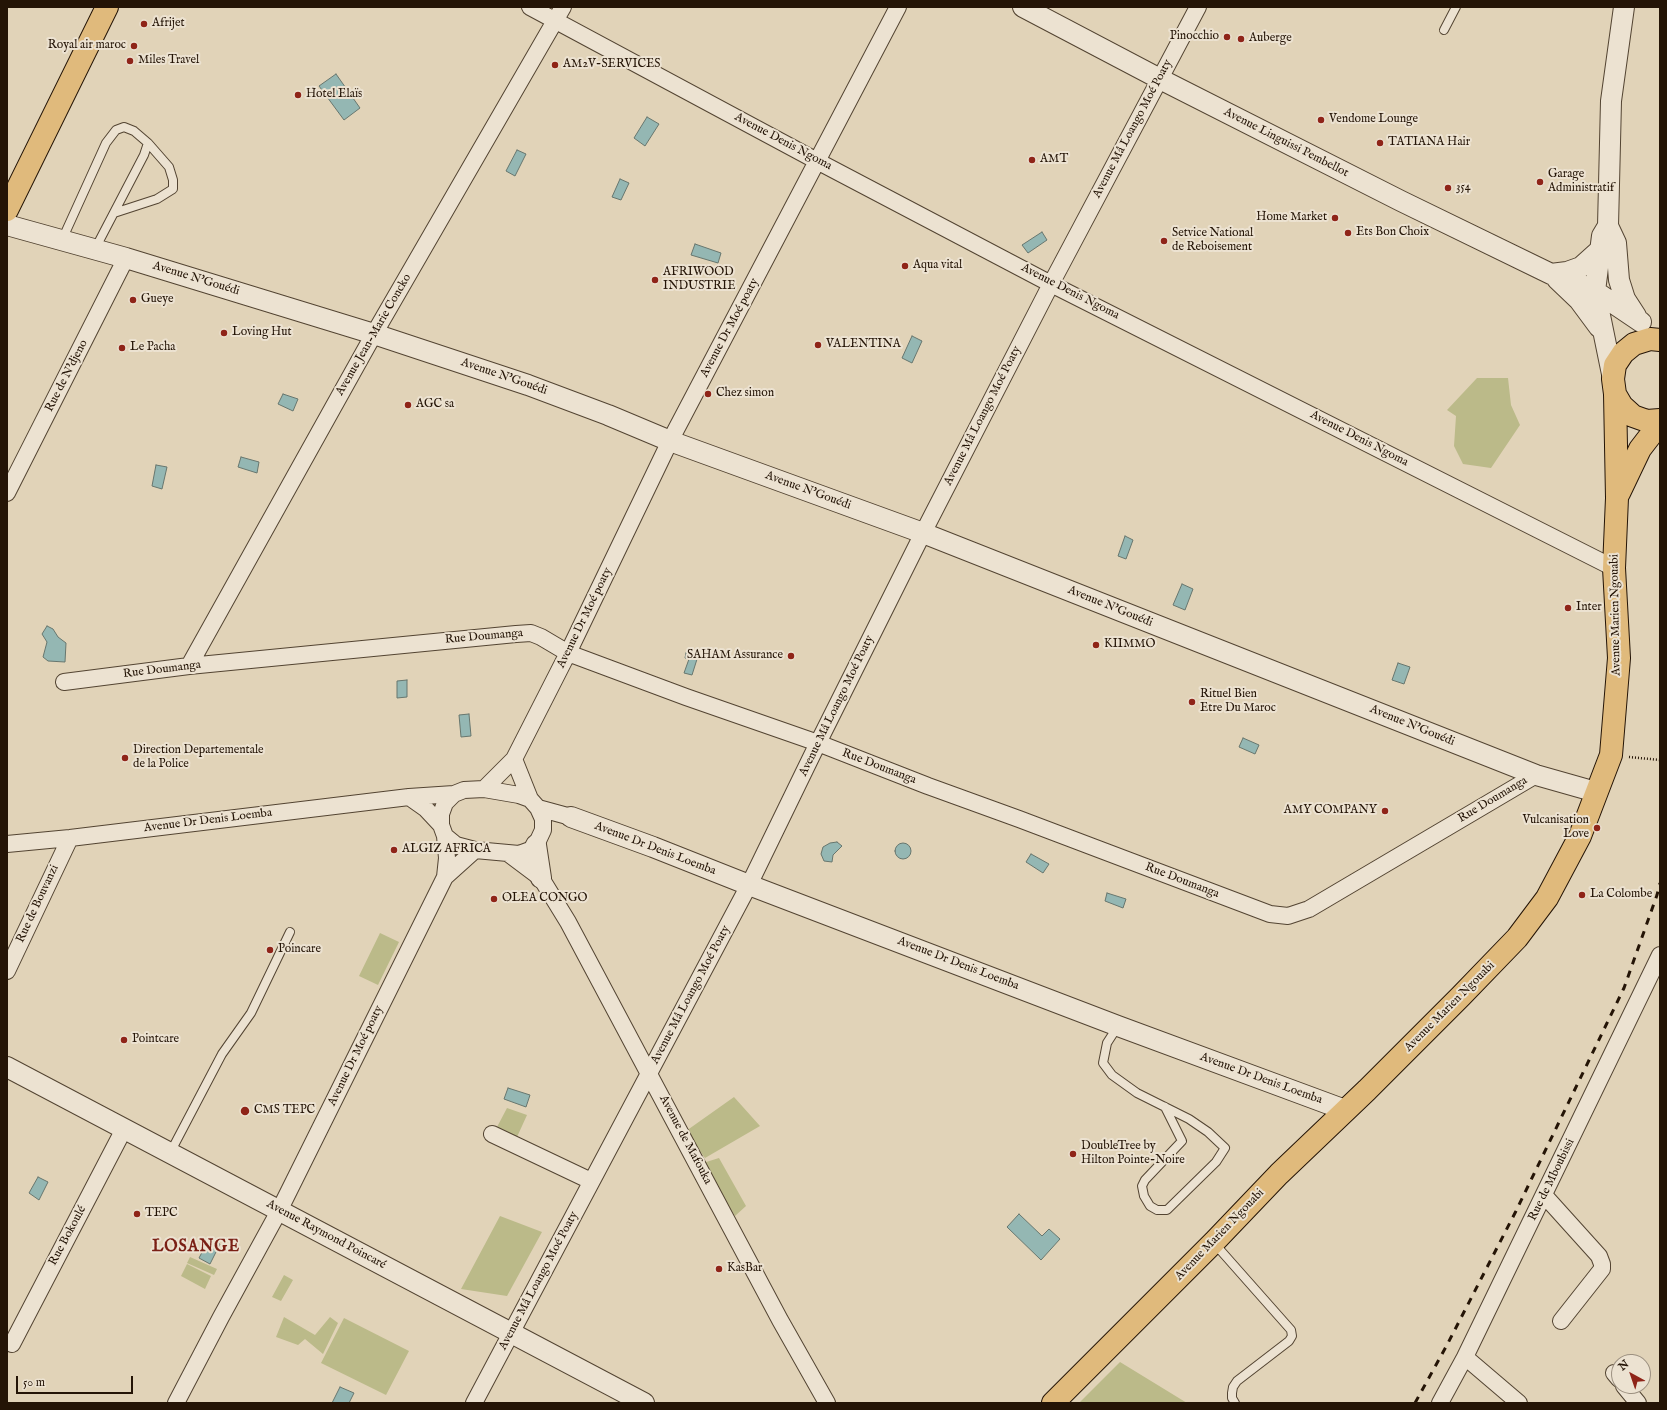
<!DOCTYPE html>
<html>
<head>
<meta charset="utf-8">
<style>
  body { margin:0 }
  #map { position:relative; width:1667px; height:1410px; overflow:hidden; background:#e1d3b8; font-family:"IM FELL English",serif }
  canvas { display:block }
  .frame { position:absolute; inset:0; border:8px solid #241406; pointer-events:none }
  .north { position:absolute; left:1611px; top:1354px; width:40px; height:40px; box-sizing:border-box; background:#ece2d1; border:1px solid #9c9080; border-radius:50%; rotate:320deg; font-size:11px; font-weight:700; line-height:16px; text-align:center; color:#241406 }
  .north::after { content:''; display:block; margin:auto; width:14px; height:18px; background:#8f2418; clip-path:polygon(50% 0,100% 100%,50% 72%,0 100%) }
  .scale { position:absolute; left:16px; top:1376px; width:117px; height:18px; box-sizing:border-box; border:2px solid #241406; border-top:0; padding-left:5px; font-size:12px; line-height:14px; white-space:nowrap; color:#241406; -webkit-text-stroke:3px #ece2d1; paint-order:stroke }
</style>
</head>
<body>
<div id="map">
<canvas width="1667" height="1410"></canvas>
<div class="frame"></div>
<div class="north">N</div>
<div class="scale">50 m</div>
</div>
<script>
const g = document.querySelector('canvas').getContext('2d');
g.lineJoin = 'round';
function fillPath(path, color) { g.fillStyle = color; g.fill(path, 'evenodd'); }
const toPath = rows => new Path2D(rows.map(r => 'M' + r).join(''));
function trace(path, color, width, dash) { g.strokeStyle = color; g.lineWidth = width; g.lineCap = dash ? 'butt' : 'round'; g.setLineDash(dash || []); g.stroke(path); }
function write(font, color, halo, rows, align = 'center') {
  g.font = font + ' "IM FELL English",serif'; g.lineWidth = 4; g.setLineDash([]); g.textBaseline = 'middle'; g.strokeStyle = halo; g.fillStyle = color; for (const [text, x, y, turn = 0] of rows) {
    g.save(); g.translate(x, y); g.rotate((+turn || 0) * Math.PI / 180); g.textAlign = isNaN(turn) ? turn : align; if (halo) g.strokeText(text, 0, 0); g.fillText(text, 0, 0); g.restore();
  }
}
const green = toPath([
  [1477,378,1508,378,1511,405,1520,425,1491,468,1463,464,1454,446,1456,416,1447,410],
  [380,933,399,942,378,985,359,976],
  [734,1097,760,1126,705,1158,686,1131],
  [507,1108,527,1115,517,1137,496,1129],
  [719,1158,746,1206,735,1216,703,1163],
  [500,1216,542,1232,507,1296,461,1289],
  [190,1257,217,1269,214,1275,187,1263],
  [187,1264,211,1276,205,1289,181,1276],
  [284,1275,293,1280,281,1301,272,1297],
  [284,1317,315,1335,330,1317,338,1323,323,1354,305,1339,298,1345,276,1337],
  [344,1318,409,1351,386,1395,321,1363],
  [1120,1362,1187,1403,1079,1403]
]);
const water = toPath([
  [336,74,360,108,344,120,319,86,336,74],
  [647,117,659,124,645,146,634,138,647,117],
  [517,150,526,154,515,176,506,171,517,150],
  [620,179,629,183,621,200,612,197,620,179],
  [1042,232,1047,240,1028,253,1022,245,1042,232],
  [695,244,721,253,718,263,691,255,695,244],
  [912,336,922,341,912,363,902,358,912,336],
  [283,394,298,399,293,411,278,404,283,394],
  [241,457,259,462,257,473,238,467,241,457],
  [156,465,167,467,162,489,152,486,156,465],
  [1125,536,1133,540,1126,559,1118,556,1125,536],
  [1182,584,1193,589,1185,610,1173,605,1182,584],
  [47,626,53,629,58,637,66,643,65,662,48,661,43,657,47,642,42,634,47,626],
  [686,653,698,656,692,675,684,673,689,659,685,658,686,653],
  [1398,663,1410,667,1404,684,1392,680,1398,663],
  [407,680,407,697,397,698,397,681,407,680],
  [469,714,471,736,461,737,459,715,469,714],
  [1243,738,1259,745,1255,754,1239,747,1243,738],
  [837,842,842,846,833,855,832,862,824,861,821,854,823,847,830,843,837,842],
  '895 851a8 8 0 1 1 16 0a8 8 0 1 1-16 0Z',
  [1031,854,1049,864,1043,873,1026,862,1031,854],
  [1107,893,1126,899,1123,908,1105,901,1107,893],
  [508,1088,530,1095,526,1107,504,1099,508,1088],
  [38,1177,48,1182,39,1200,29,1193,38,1177],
  [1019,1214,1042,1236,1049,1229,1060,1239,1041,1260,1007,1227,1019,1214],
  [209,1239,220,1244,210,1264,199,1258,209,1239],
  [340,1387,354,1393,349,1403,332,1403,340,1387]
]);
const path = toPath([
  [1629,757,1660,760]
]);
const service = toPath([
  [1444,30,1456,7],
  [114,213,157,199,173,189,173,180,169,167,148,143],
  [62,240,106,143,116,130,124,127,134,131,148,143,144,155,95,249],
  [1118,1026,1107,1043,1103,1063,1112,1075,1137,1093,1189,1119,1208,1132,1225,1148,1216,1162,1167,1210,1157,1210,1150,1206,1144,1196,1142,1186,1145,1180,1182,1141,1165,1107],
  [170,1153,222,1054,251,1013,290,932],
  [1214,1243,1291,1330,1292,1336,1289,1341,1237,1381,1233,1387,1232,1393,1232,1398,1235,1403]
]);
const minor = toPath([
  [530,7,817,161,1051,284,1614,568],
  [7,493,126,258],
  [189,666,374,334,563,7],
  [64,682,189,666,516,634,531,633,541,637,568,653,686,697,818,743,928,786,1019,819,1270,914,1288,916,1309,909,1536,775],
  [514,759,530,799],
  [484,789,514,759,568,653,670,441,898,7],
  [484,789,519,795,530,799,538,808,543,819,543,830,536,845,530,850,519,854,475,850,456,845,445,836,441,825,441,814,445,803,454,794,464,790,484,789],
  [409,797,426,809,441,825],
  [538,808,571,817],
  [7,844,70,838,409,797,454,794],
  [509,854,541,878,568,922,780,1320,827,1403],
  [445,877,475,850],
  [7,971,70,838],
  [492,1134,591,1181],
  [1544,1195,1599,1256,1602,1264,1602,1269,1561,1321],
  [12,1344,124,1129],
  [1465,1357,1519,1403],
  [1614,1373,1619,1379],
  [1624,1386,1638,1403],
  [176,1403,221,1317,279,1211,445,877,447,858,445,836],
  [474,1403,749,885,818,743,923,533,1051,284,1198,7],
  [1440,1403,1465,1357,1660,955]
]);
const tertiary = toPath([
  [1023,7,1160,79,1401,201,1551,274,1582,285,1595,291,1641,322],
  [1624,7,1611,101,1608,226,1616,243,1619,280,1625,299,1636,316],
  [7,225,126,258,374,334,528,385,608,415,670,441,923,533,1536,775,1596,792],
  [1608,226,1602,236,1595,291,1613,379],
  [1551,274,1567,272,1581,267,1601,249],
  [1557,279,1579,300,1599,327],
  [571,817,653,847,749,885,1118,1026,1345,1110],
  [536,845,541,878],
  [7,1067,644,1403]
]);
const primary = toPath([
  [7,210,107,7],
  [1660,340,1650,339,1634,344,1623,353,1615,365,1613,379,1615,394,1622,406,1633,416,1647,421,1660,420],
  [1619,493,1640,449,1660,423],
  [1053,1403,1214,1242,1279,1174,1367,1090,1461,996,1517,938,1547,898,1580,836,1611,755,1619,658,1614,568,1617,498,1615,394]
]);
const rail = toPath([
  [1415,1403,1447,1345,1516,1211,1624,988,1657,895,1660,883]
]);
const markers = [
  [144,24,4,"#8f2418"],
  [1227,37,4,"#8f2418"],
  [1241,39,4,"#8f2418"],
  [134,46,4,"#8f2418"],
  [130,61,4,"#8f2418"],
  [555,65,4,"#8f2418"],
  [298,95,4,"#8f2418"],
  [1321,120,4,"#8f2418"],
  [1380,143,4,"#8f2418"],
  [1032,160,4,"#8f2418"],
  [1540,182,4,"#8f2418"],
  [1448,188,4,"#8f2418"],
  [1335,218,4,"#8f2418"],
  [1348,233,4,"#8f2418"],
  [1164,241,4,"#8f2418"],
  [905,266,4,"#8f2418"],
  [655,280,4,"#8f2418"],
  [133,300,4,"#8f2418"],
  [224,333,4,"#8f2418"],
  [818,345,4,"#8f2418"],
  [122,348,4,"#8f2418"],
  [708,394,4,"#8f2418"],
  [408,405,4,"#8f2418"],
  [1568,608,4,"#8f2418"],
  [1096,645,4,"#8f2418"],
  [791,656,4,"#8f2418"],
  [1192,702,4,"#8f2418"],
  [125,758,4,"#8f2418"],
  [1385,811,4,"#8f2418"],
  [1597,828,4,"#8f2418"],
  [394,850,4,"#8f2418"],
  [1582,895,4,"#8f2418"],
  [494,899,4,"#8f2418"],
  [270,950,4,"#8f2418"],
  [124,1040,4,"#8f2418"],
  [245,1111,5,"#8f2418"],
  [1073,1154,4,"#8f2418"],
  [137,1214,4,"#8f2418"],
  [719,1269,4,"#8f2418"]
];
const poiNames = [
  ["Afrijet",152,24],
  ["Pinocchio",1219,37,"right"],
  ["Auberge",1249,39],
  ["Royal air maroc",126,46,"right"],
  ["Miles Travel",138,61],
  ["AM2V-SERVICES",563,65],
  ["Hotel Elaïs",306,95],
  ["Vendome Lounge",1329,120],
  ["TATIANA Hair",1388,143],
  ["AMT",1040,160],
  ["Garage",1548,175],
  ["Administratif",1548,189],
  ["354",1456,188],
  ["Home Market",1327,218,"right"],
  ["Ets Bon Choix",1356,233],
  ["Setvice National",1172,234],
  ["de Reboisement",1172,248],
  ["Aqua vital",913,266],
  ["AFRIWOOD",663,273],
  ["INDUSTRIE",663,287],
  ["Gueye",141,300],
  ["Loving Hut",232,333],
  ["VALENTINA",826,345],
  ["Le Pacha",130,348],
  ["Chez simon",716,394],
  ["AGC sa",416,405],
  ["Inter",1576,608],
  ["KIIMMO",1104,645],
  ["SAHAM Assurance",783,656,"right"],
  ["Rituel Bien",1200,695],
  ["Etre Du Maroc",1200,709],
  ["Direction Departementale",133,751],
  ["de la Police",133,765],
  ["AMY COMPANY",1377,811,"right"],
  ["Vulcanisation",1589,821,"right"],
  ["Love",1589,835,"right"],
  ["ALGIZ AFRICA",402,850],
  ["La Colombe",1590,895],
  ["OLEA CONGO",502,899],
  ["Poincare",278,950],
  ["Pointcare",132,1040],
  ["CMS TEPC",254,1111],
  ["DoubleTree by",1081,1147],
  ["Hilton Pointe-Noire",1081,1161],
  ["TEPC",145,1214],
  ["KasBar",727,1269]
];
const streetNames = [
  ["Avenue Mâ Loango Moé Poaty",1133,129,-62],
  ["Avenue Denis Ngoma",783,142,28],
  ["Avenue Linguissi Pembellot",1286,143,27],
  ["Avenue N'Gouédi",196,279,17],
  ["Avenue Denis Ngoma",1070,292,27],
  ["Avenue Dr Moé poaty",730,328,-62],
  ["Avenue Jean-Marie Concko",374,335,-60],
  ["Rue de N'djeno",67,376,-63],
  ["Avenue N'Gouédi",504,377,19],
  ["Avenue Mâ Loango Moé Poaty",983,416,-63],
  ["Avenue Denis Ngoma",1359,439,27],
  ["Avenue N'Gouédi",808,491,20],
  ["Avenue N'Gouédi",1110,607,22],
  ["Avenue Marien Ngouabi",1616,615,-91],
  ["Avenue Dr Moé poaty",585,618,-64],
  ["Rue Doumanga",484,637,-5],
  ["Rue Doumanga",162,670,-7],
  ["Avenue Mâ Loango Moé Poaty",837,706,-64],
  ["Avenue N'Gouédi",1412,726,22],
  ["Rue Doumanga",879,767,21],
  ["Rue Doumanga",1493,800,-31],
  ["Avenue Dr Denis Loemba",208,821,-7],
  ["Avenue Dr Denis Loemba",655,849,21],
  ["Rue Doumanga",1182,881,21],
  ["Rue de Bouvanzi",38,904,-65],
  ["Avenue Dr Denis Loemba",958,964,21],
  ["Avenue Mâ Loango Moé Poaty",691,995,-62],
  ["Avenue Marien Ngouabi",1450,1007,-45],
  ["Avenue Dr Moé poaty",356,1056,-64],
  ["Avenue Dr Denis Loemba",1261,1079,20],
  ["Avenue de Mafouka",685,1140,62],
  ["Rue de Mboubissi",1552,1180,-64],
  ["Avenue Raymond Poincaré",326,1235,28],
  ["Avenue Marien Ngouabi",1220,1235,-46],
  ["Rue Bokoulé",68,1236,-62],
  ["Avenue Mâ Loango Moé Poaty",539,1281,-62]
];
const districtNames = [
  ["LOSANGE",196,1248]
];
fillPath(green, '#bbba89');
fillPath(water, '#94b7b3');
trace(water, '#67766e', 1);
trace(service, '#534432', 10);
trace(minor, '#534432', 18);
trace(tertiary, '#534432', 22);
trace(primary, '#241406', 24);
trace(path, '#241406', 2.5, [1, 2]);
trace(service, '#ece2d1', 8);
trace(minor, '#ece2d1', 16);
trace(tertiary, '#ece2d1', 20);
trace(primary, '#e0ba7c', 22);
trace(rail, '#241406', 3, [7, 7]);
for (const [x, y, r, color] of markers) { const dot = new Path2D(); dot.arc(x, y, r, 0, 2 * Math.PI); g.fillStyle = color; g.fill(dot); trace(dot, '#ece2d1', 1.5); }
write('12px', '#241406', '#ece2d1', poiNames, 'left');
write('12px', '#241406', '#ece2d1', streetNames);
g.letterSpacing = '1px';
write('bold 16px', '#7a1f14', '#ece2d1', districtNames);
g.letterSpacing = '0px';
</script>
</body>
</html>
